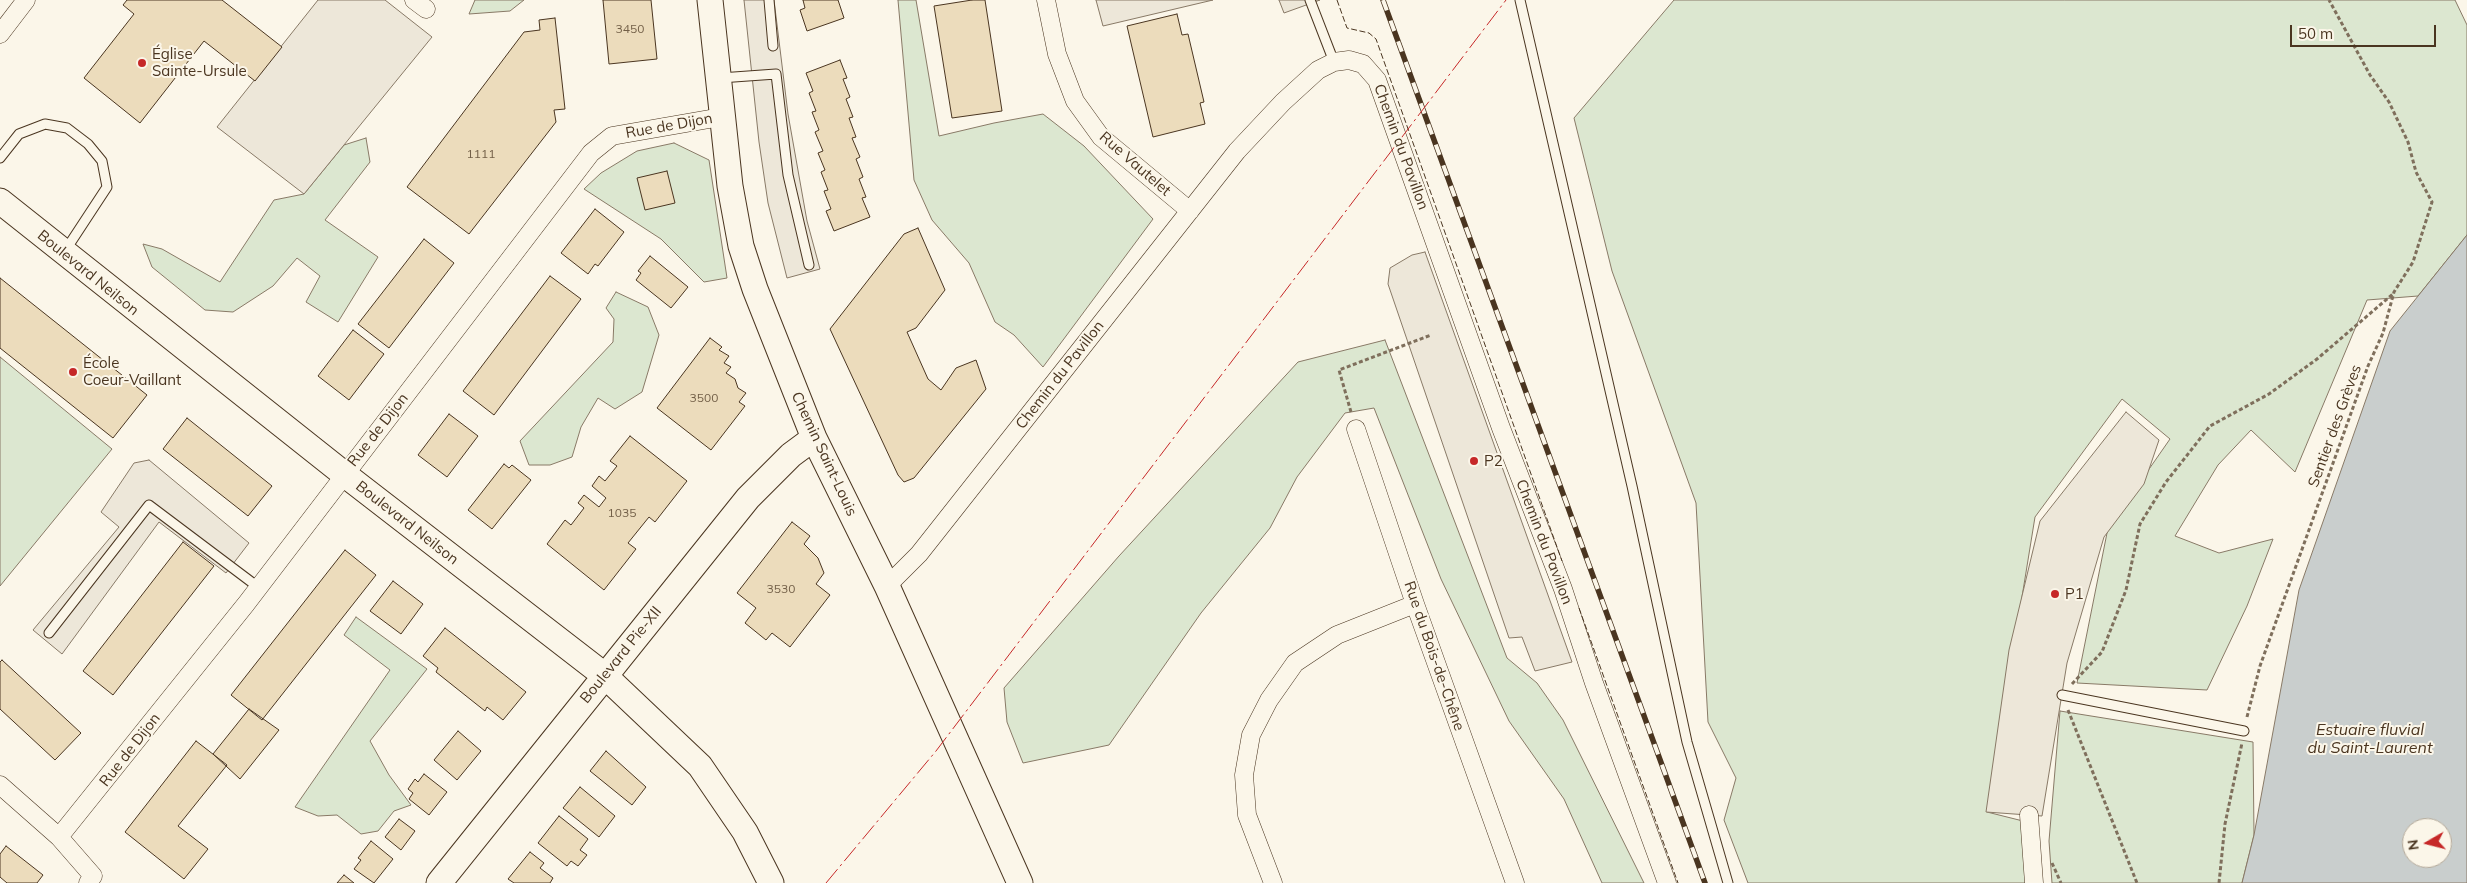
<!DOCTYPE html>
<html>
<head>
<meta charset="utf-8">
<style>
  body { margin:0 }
  #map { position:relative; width:2467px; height:883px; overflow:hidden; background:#fbf6e9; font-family:Mulish,sans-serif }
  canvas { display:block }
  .north { position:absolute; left:2402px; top:818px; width:50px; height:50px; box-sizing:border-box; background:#fbf6e9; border:1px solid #b4a999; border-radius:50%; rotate:262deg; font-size:14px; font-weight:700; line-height:20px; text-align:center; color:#4a3520 }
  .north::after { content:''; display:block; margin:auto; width:18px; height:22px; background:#c62828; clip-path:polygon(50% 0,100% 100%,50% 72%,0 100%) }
  .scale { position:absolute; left:2290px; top:25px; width:146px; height:22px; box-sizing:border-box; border:2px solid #4a3520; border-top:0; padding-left:6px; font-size:15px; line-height:18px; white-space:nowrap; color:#4a3520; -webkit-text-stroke:4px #fbf6e9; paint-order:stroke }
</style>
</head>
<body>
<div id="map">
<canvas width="2467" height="883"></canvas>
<div class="north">N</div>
<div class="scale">50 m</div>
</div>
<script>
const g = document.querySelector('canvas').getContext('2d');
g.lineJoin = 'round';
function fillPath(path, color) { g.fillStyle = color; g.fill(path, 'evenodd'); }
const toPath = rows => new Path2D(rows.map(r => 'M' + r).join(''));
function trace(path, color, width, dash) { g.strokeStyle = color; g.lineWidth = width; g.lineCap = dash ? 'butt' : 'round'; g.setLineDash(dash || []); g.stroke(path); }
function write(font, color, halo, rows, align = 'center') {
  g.font = font + ' Mulish,sans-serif'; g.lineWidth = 4; g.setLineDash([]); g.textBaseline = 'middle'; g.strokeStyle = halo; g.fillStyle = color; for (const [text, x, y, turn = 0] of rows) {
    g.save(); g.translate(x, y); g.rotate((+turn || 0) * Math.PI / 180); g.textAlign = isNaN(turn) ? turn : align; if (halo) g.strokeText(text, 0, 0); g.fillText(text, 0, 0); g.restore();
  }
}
const green = toPath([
  [475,0,524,0,510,11,469,14,475,0],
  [898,0,916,0,939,136,994,123,1043,114,1084,146,1153,219,1043,367,1014,335,995,322,969,263,932,220,914,180,898,0],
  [1674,0,2455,0,2467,25,2467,235,2418,296,2367,300,2295,472,2251,430,2218,465,2175,536,2219,553,2273,539,2247,606,2207,690,2077,683,2108,528,2170,439,2122,399,2035,517,1987,812,2023,821,2027,883,1748,883,1724,820,1736,778,1708,722,1696,503,1612,271,1574,118,1674,0],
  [366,138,370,162,325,220,378,257,338,322,306,302,320,276,297,258,273,286,233,312,205,310,152,267,143,244,162,249,220,282,274,200,304,194,344,145,366,138],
  [674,143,709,160,727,278,704,282,661,239,584,189,601,173,637,151,674,143],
  [616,292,648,307,659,335,642,392,615,409,598,398,581,427,572,457,550,465,529,465,520,441,613,342,614,319,606,308,616,292],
  [1385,340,1507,658,1537,683,1563,720,1644,883,1602,883,1564,799,1509,721,1441,579,1374,408,1345,413,1297,477,1270,528,1201,613,1109,745,1023,763,1007,722,1004,688,1119,556,1298,362,1385,340],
  [0,357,112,449,0,586,0,357],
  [356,617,427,669,370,741,389,775,411,805,394,811,378,831,361,834,337,815,318,816,295,807,390,670,344,635,356,617],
  [2060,711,2253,742,2254,835,2242,883,2052,883,2049,841,2060,711]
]);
const parking = toPath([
  [318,0,385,0,432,37,304,194,217,127,318,0],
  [744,0,774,0,788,114,807,221,820,269,787,278,768,203,759,142,744,0],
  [1096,0,1213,0,1103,26,1096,0],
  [1279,0,1320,0,1284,13,1279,0],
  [1425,252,1572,662,1535,671,1522,637,1509,638,1388,284,1390,268,1412,255,1425,252],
  [2126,412,2159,440,2144,484,2104,537,2067,663,2042,816,1986,812,2009,650,2040,521,2126,412],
  [149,460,249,543,226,573,159,522,62,654,33,630,119,527,101,512,134,463,149,460]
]);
const water = toPath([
  [2467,235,2467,883,2242,883,2254,835,2299,590,2390,331,2467,235],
  [2412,828,2442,828,2442,858,2412,858,2412,828]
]);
const building = toPath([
  [127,0,222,0,282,47,255,81,204,41,140,123,84,78,134,14,123,5,127,0],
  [603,0,651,0,657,59,609,64,603,0],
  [803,0,838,0,844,18,807,31,800,10,805,8,803,0],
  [972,0,985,0,1002,111,952,118,934,6,972,0],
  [1177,14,1182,35,1188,34,1204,102,1200,103,1205,124,1153,137,1127,26,1177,14],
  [555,18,565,109,554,110,556,122,469,234,407,187,524,32,540,30,539,20,555,18],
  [840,60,847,78,843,79,850,97,846,99,853,117,849,118,856,137,852,138,860,157,856,159,863,177,859,179,866,197,862,198,870,217,834,231,826,211,831,209,824,191,828,190,821,172,825,170,818,153,823,151,815,132,819,130,812,112,816,111,809,93,813,91,806,73,840,60],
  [667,171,675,203,645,210,637,178,667,171],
  [595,209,624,232,598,266,595,264,588,274,561,253,595,209],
  [918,228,945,290,916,328,907,332,928,379,941,390,956,368,976,360,986,389,914,478,904,482,898,475,830,329,904,234,918,228],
  [424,239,454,263,389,348,358,324,424,239],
  [650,256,688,287,671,308,636,280,641,273,638,271,650,256],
  [550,276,581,299,494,415,463,391,550,276],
  [0,278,147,395,113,438,0,348,0,278],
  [353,330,384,354,349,400,318,376,353,330],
  [710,338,722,347,719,350,729,356,724,363,731,367,726,373,735,379,738,388,746,393,739,402,745,406,711,450,657,408,710,338],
  [449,414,478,436,447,477,418,455,449,414],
  [187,418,272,486,248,516,163,449,187,418],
  [630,436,687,481,655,522,649,517,628,543,636,549,604,590,547,544,565,520,571,525,584,508,578,503,584,495,599,507,606,498,592,486,599,476,605,481,617,466,610,461,630,436],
  [504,464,509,468,512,465,531,480,492,529,468,510,504,464],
  [792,522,810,536,804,544,818,558,824,573,816,584,830,595,790,647,772,633,766,640,745,623,756,608,737,593,792,522],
  [183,542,214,566,113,695,83,671,183,542],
  [345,550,376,575,262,720,231,695,345,550],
  [393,581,423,604,401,634,370,611,393,581],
  [445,628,526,692,503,720,487,707,485,711,436,672,438,668,423,656,445,628],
  [2,660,81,733,55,760,0,709,0,662,2,660],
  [249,709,279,730,240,779,213,754,249,709],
  [458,731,481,751,457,780,434,760,458,731],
  [196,741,227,765,178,826,208,849,184,879,125,832,196,741],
  [606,751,646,787,632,805,590,771,606,751],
  [424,774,447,792,429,815,409,799,413,793,408,789,415,779,418,782,424,774],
  [580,787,615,816,599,837,563,808,580,787],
  [559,816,588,839,580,850,587,855,578,866,571,861,567,866,538,843,559,816],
  [399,819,415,831,401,850,385,837,399,819],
  [371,841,393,859,374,883,354,869,361,860,358,858,371,841],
  [6,846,43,875,37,883,7,883,0,877,0,854,6,846],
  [530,852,544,863,540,868,553,878,550,883,514,883,508,879,530,852],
  [344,875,354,883,337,883,344,875]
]);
const path = toPath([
  [1351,412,1339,370,1431,335],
  [2072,684,2102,652,2126,590,2140,524,2166,482,2210,426,2269,394,2317,359,2394,293],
  [2068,710,2137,883],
  [2247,717,2260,666,2368,366,2383,333,2394,292,2413,262,2432,202,2416,172,2408,142,2389,102,2370,75,2329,0],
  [2052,863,2061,883],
  [2219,883,2225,824,2242,743]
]);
const lane = toPath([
  [769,0,773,46],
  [1310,0,1334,62],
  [1520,0,1632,486,1687,742,1728,883],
  [720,78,776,74,788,175,809,265],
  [0,158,19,134,45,124,67,128,88,144,102,161,107,187,65,251],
  [49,633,149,505,258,587],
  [2062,695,2244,731]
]);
const street = toPath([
  [414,0,426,9],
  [1046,0,1057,54,1075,101,1101,137,1190,211],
  [0,34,26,0],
  [1356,429,1415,604,1515,883],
  [887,586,919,554,1237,151,1283,102,1318,70,1334,62,1349,60,1363,64,1377,80,1501,428,1563,589,1594,683,1667,883],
  [0,785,59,837,93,876,88,883],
  [2029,815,2034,883],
  [59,837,246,604,591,153,612,136,721,117],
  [1273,883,1247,815,1244,775,1251,735,1269,700,1295,663,1337,635,1415,604]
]);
const secondary = toPath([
  [710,0,730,186,741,246,755,289,814,438,887,586,1020,883],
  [0,201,344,474,604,675,700,766,745,832,771,883],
  [439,883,748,498,791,455,814,438]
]);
const rail = toPath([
  [1383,0,1705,883]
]);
const fence = toPath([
  [1337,0,1347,28,1369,33,1376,39,1562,561],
  [1579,608,1678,883]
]);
const power = toPath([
  [826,883,936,751,1506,0]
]);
const markers = [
  [142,63,5,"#c62828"],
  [73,372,5,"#c62828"],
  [1474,461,5,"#c62828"],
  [2055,594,5,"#c62828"]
];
const numberNames = [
  ["3450",630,29],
  ["1111",481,154],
  ["3500",704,398],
  ["1035",622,513],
  ["3530",781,589]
];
const poiNames = [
  ["Église",152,54],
  ["Sainte-Ursule",152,71],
  ["École",83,363],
  ["Coeur-Vaillant",83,380],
  ["P2",1484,461],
  ["P1",2065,594]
];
const streetNames = [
  ["Rue de Dijon",669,126,-10],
  ["Chemin du Pavillon",1401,147,70],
  ["Rue Vautelet",1135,164,41],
  ["Boulevard Neilson",88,273,39],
  ["Chemin du Pavillon",1060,375,-52],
  ["Sentier des Grèves",2335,426,-70],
  ["Rue de Dijon",378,430,-52],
  ["Chemin Saint-Louis",824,454,65],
  ["Boulevard Neilson",407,523,38],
  ["Chemin du Pavillon",1544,542,69],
  ["Boulevard Pie-XII",621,655,-51],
  ["Rue du Bois-de-Chêne",1434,656,71],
  ["Rue de Dijon",130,750,-52]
];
const waterNames = [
  ["Estuaire fluvial",2370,730],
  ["du Saint-Laurent",2370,748]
];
fillPath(green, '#dce7d0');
trace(green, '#887966', 1);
fillPath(parking, '#ede7d9');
trace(parking, '#887966', 1);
fillPath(water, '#c9cecd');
trace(water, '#887966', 1);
fillPath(building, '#ecdcbc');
trace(building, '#4a3520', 1);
trace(lane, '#4a3520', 11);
trace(street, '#4a3520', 19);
trace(secondary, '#4a3520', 27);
trace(path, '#7f6f5c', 3, [4, 2.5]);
trace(lane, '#fbf6e9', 9);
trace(street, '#fbf6e9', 18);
trace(secondary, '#fbf6e9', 25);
trace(rail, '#4a3520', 5.5);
trace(rail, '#fbf6e9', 4, [11]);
trace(fence, '#4a3520', 1, [6, 2.5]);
trace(power, '#c62828', 1, [18, 4, 2.5, 4]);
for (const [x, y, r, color] of markers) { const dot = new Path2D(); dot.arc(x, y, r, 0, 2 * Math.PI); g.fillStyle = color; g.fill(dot); trace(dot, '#fbf6e9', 2); }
write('12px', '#725f47', null, numberNames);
write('15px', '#4a3520', '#fbf6e9', poiNames, 'left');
write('15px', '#4a3520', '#fbf6e9', streetNames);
write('italic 16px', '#4a3520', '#fbf6e9', waterNames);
</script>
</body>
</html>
